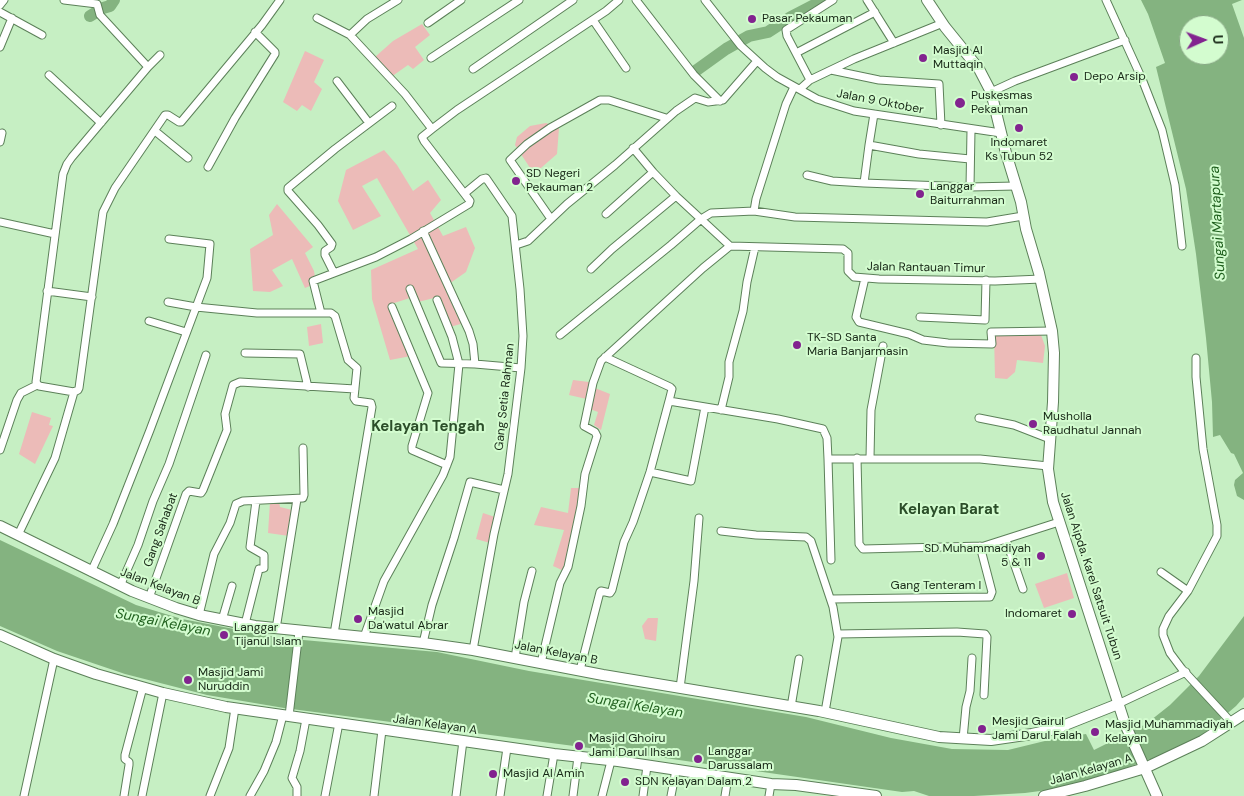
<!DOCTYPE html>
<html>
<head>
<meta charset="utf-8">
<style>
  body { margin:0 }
  #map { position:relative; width:1244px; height:796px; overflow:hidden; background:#c6efc3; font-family:"DM Sans",sans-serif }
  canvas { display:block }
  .north { position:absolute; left:1179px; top:15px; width:50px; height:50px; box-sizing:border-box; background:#d3fccf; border:1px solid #88a785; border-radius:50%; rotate:88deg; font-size:14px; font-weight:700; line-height:20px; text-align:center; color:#172716 }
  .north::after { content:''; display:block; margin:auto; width:18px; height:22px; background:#82238f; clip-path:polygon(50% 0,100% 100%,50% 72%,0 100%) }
</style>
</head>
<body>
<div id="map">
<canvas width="1244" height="796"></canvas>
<div class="north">U</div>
</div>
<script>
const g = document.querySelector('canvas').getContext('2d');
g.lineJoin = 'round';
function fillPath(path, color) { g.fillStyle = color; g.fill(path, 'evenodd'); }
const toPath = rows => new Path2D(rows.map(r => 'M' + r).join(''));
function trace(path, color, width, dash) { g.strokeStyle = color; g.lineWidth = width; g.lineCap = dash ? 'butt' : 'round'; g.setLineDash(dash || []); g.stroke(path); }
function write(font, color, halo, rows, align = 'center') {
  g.font = font + ' "DM Sans",sans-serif'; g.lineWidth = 4; g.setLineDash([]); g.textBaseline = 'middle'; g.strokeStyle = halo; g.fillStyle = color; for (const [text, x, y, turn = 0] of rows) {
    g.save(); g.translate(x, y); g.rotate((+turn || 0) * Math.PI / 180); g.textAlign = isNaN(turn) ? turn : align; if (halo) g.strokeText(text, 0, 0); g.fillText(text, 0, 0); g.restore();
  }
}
const green = toPath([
  [422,24,430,35,415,47,424,60,413,69,408,65,391,77,375,57,393,41],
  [305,51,324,60,314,82,322,89,311,111,302,105,297,111,283,102],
  [546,123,559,128,557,154,534,174,515,145,517,137,530,126],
  [384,150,397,165,413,191,428,180,441,200,430,213,443,236,466,227,475,248,466,272,446,286,464,323,450,327,438,297,418,302,410,298,391,304,411,356,390,360,372,299,371,270,418,249,377,178,362,186,381,216,353,230,338,201,346,170],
  [277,204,313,247,305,253,314,271,315,277,312,280,312,285,305,288,292,259,272,270,283,286,270,292,253,291,250,249,273,235,269,215],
  [321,324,323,343,309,346,307,327],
  [1040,332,1045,346,1043,363,1017,360,1015,372,1007,379,995,378,994,334],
  [573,380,589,382,595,388,610,394,601,430,594,425,598,412,590,409,591,400,569,395],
  [32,412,51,418,49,425,53,426,35,464,19,454],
  [571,488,579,488,579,500,564,571,553,566,564,530,534,525,541,507,568,513],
  [270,502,279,502,280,507,292,510,289,536,268,533],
  [483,513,495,517,490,543,476,539],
  [1067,573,1074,598,1044,608,1035,584],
  [648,618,658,618,656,641,645,639,642,626]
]);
const water = toPath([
  [1141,0,1242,0,1232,4,1244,38,1244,500,1237,496,1234,485,1235,480,1243,473,1234,454,1231,453,1220,435,1213,437,1212,402,1206,338,1196,254,1186,189,1156,67,1165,63,1148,14],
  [1189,25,1219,25,1219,55,1189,55],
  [0,540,136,605,182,619,281,638,437,652,529,671,806,717,891,738,952,749,1008,750,1053,739,1086,734,1094,750,1146,724,1170,705,1199,676,1244,616,1244,697,1236,706,1195,741,1163,756,1147,760,1121,770,1055,789,1025,793,974,796,929,796,914,791,902,792,658,757,284,708,207,695,125,674,57,651,0,626]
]);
const river = toPath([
  [90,16,103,8,110,6,114,0],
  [694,72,726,49,749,36,768,32,791,17,824,0]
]);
const street = toPath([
  [64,0,97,4,100,15,148,67],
  [636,0,694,75,720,101],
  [705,0,741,46,765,68,777,77,817,99,854,111,1001,133],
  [867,0,894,43],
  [1106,0,1142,79,1162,130,1175,185,1182,246],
  [0,5,4,0],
  [0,12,42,35],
  [317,18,350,35,405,94,432,129,422,137,424,141,470,201,469,204,411,239,376,257,334,273],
  [593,20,626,68],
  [428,23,461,0],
  [350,35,367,19,398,0],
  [0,47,12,18],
  [796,53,875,12],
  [160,55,148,67,72,157,67,164,63,174,36,382,39,386,74,392,78,390,79,388,103,212,115,188,165,115,168,115,179,122,181,122,262,25,280,0],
  [431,58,519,0],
  [473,69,573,0],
  [831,70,879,80,939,84,941,125],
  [49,75,101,123],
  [810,80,787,36,786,30,833,0],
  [337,81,369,123],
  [800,89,810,80,854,59,943,23],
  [991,92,1015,81,1125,40],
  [874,114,869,145,919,154,970,159],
  [432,129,457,110,606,11,619,0],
  [155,131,188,158],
  [0,142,2,133],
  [869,145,864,183,970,187,1016,186],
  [208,167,235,118,275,54,275,52,255,32],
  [653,172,676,196],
  [807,175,832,181,864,183],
  [970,187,971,130],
  [465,193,482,179,486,178,512,216,520,289,523,336,521,368,508,474,494,534,473,650],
  [754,211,756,199,786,104,794,87],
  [606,214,653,172,633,148],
  [551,219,510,160,527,144,550,128,600,100,609,100,666,118],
  [0,222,55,234],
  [423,231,469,331,473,344,475,364,521,368],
  [516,245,528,241,567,204,615,165,676,111,695,98,708,102,723,100,757,61],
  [591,269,612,249,676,196,730,246],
  [865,278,856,317,859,322,909,334,923,340,948,343,992,344,991,332,1052,331],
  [410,289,441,363,475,364],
  [47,291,92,297],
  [168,302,196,307,257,313,331,313,335,316,348,360,357,368,354,398,356,401,371,403,372,407,334,634],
  [392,307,428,393,412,446,412,450,447,465],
  [321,313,313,281,334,273,325,255,325,251,331,247,332,244,318,225,288,191,288,188,335,149,392,106],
  [920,317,985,320,986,280],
  [149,321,186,332],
  [560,335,671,245,701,219,711,213,754,211,795,217,987,222,1023,216],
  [245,353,300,354,308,387],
  [605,357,670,387,672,389,669,401,778,419,823,429,827,438,828,459],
  [1196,358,1196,377,1203,449,1217,525,1217,536,1188,591,1169,616,1163,629,1163,635,1170,653,1182,669,1232,723],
  [721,410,729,377,729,362,743,311,747,282,755,247],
  [979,418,1014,425,1050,439],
  [0,450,17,400,21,393,37,385],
  [857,458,859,544,863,549,984,546,1059,522],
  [870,458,871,410,883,346],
  [650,472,691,481,705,407],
  [721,531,756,535,806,537,811,541,833,607,838,637,825,712],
  [18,535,55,458,74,392],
  [1006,540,1023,589],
  [831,560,828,459,980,459,1048,466],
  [91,572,113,524,150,430,207,278,210,244,169,239],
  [1161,572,1188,591],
  [120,586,138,545,153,501,169,464,206,355],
  [149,598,186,494,189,491,201,493,203,490,227,430,225,414,233,385,240,382,355,389],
  [831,599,990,597,992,592,980,546],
  [199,615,214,554,230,523,236,504,243,501,303,498,304,495,303,448],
  [222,620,232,586],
  [245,624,259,569,264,568,264,555,250,547,256,501],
  [276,629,297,499],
  [838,634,957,632,985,634,987,637,984,695],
  [364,637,384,581,443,475,450,457,459,364,452,337,437,300],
  [423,643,432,605,454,538,470,482,504,490],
  [515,658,524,602,532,571],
  [541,663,560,583,568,567,581,506,585,474,597,436,595,432,584,426,593,383,601,361,703,268,730,246,843,249,848,253,848,271,854,277,879,279,995,281,1041,279],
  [580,670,600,592,601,591,610,593,612,590,624,542,633,522,650,472,669,401],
  [680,688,694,581,699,518],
  [1118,704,1186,672],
  [791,707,799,659],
  [289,716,299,631],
  [963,739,966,707,970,691,972,658],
  [24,796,54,659],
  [124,796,129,765,129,762,125,759,125,755,143,687],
  [142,796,163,693],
  [210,796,229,748,235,708],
  [250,796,264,771,276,742,283,715],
  [297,796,297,787,292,778,300,751,306,719],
  [325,796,339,723],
  [374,796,382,730],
  [456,796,463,741],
  [500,796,507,748],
  [547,796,554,754],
  [573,796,578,757],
  [602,796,611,761],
  [643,796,647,766],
  [671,796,676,770],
  [725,796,728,777],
  [769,796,771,784]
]);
const secondary = toPath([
  [927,0,945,27,979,69,991,92,1006,153,1021,202,1026,229,1039,273,1052,331,1054,353,1053,402,1048,469,1053,502,1125,724,1157,796],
  [0,526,132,591,176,608,199,615,255,626,423,643,473,650,603,675,819,711,939,737,991,740,1032,734,1055,729,1118,704],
  [0,635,54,659,96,674,163,693,226,707,554,754,618,761,771,784,796,785,876,796],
  [1044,796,1085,786,1145,768,1202,741,1244,714]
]);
const markers = [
  [752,19,5,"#82238f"],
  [923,58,5,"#82238f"],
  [1074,77,5,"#82238f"],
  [960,103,6,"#82238f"],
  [1019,128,5,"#82238f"],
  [516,181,5,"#82238f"],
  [920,194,5,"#82238f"],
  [797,345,5,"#82238f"],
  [1033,424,5,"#82238f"],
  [1041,556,5,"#82238f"],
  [1072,614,5,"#82238f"],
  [358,619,5,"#82238f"],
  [224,635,5,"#82238f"],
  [188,680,5,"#82238f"],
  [982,729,5,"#82238f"],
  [1095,732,5,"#82238f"],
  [579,746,5,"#82238f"],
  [698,759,5,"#82238f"],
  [493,774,5,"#82238f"],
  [625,782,5,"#82238f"]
];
const poiNames = [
  ["Pasar Pekauman",762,19],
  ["Masjid Al",933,51],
  ["Muttaqin",933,65],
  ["Depo Arsip",1084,77],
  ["Puskesmas",971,96],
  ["Pekauman",971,110],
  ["Indomaret",1019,143,"center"],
  ["Ks Tubun 52",1019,157,"center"],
  ["SD Negeri",526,174],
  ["Pekauman 2",526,188],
  ["Langgar",930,187],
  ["Baiturrahman",930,201],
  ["TK-SD Santa",807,338],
  ["Maria Banjarmasin",807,352],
  ["Musholla",1043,417],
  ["Raudhatul Jannah",1043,431],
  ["SD Muhammadiyah",1031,549,"right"],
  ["5 & 11",1031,563,"right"],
  ["Masjid",368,612],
  ["Da'watul Abrar",368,626],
  ["Indomaret",1062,614,"right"],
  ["Langgar",234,628],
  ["Tijanul Islam",234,642],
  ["Masjid Jami",198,673],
  ["Nuruddin",198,687],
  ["Mesjid Gairul",992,722],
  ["Jami Darul Falah",992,736],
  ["Masjid Muhammadiyah",1105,725],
  ["Kelayan",1105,739],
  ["Masjid Ghoiru",589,739],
  ["Jami Darul Ihsan",589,753],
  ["Langgar",708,752],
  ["Darussalam",708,766],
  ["Masjid Al Amin",503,774],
  ["SDN Kelayan Dalam 2",635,782]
];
const streetNames = [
  ["Jalan 9 Oktober",880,102,11],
  ["Jalan Rantauan Timur",926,268,1],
  ["Gang Setia Rahman",505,397,-84],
  ["Gang Sahabat",161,530,-70],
  ["Jalan Aipda. Karel Satsuit Tubun",1091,576,72],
  ["Gang Tenteram I",936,586],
  ["Jalan Kelayan B",160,587,21],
  ["Jalan Kelayan B",556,653,11],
  ["Jalan Kelayan A",435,725,8],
  ["Jalan Kelayan A",1091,770,-16]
];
const waterNames = [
  ["Sungai Martapura",1218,223,-93],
  ["Sungai Kelayan",163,623,11],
  ["Sungai Kelayan",635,706,9]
];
const quarterNames = [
  ["Kelayan Tengah",428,427],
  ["Kelayan Barat",949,510]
];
fillPath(green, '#ecbbb8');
fillPath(water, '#84b380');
trace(river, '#84b380', 12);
trace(street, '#5c8059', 9);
trace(secondary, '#5c8059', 12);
trace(street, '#fff', 7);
trace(secondary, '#fff', 10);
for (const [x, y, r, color] of markers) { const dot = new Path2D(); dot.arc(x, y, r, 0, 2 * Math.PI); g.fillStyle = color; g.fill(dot); trace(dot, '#d3fccf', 2); }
write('12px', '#172716', '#d3fccf', poiNames, 'left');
write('12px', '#172716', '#d3fccf', streetNames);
write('italic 14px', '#1f5f1d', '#d3fccf', waterNames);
write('bold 15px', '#2b4e29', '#d3fccf', quarterNames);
</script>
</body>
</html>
